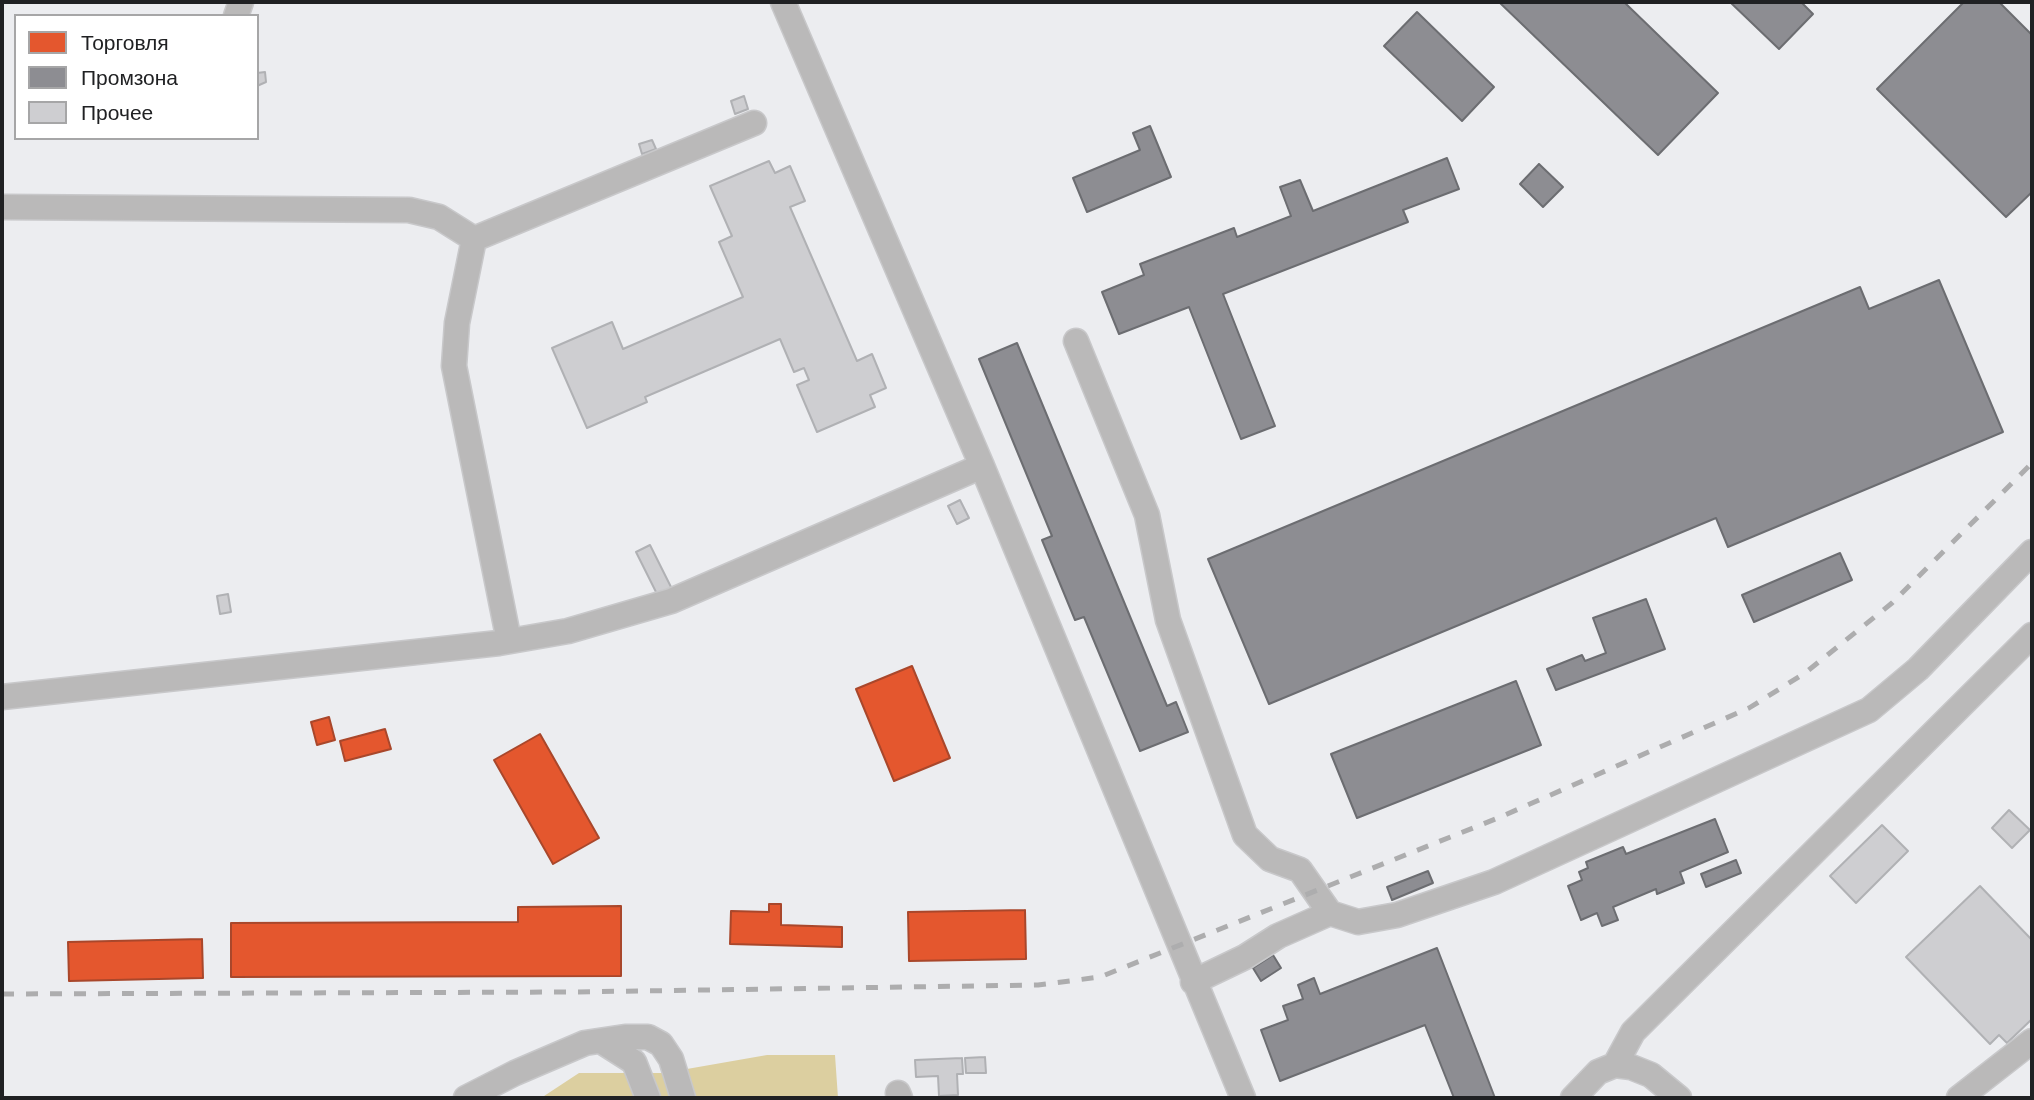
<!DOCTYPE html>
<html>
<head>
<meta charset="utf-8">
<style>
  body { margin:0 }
  #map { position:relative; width:2034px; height:1100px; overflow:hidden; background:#ecedf0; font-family:"DM Sans",sans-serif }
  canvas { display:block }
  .frame { position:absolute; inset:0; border:4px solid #202123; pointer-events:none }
  .legend { position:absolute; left:14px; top:14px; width:245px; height:126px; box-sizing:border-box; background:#fff; border:2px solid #a6a6a7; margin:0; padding:9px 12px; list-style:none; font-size:21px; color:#202123 }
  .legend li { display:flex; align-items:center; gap:14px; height:35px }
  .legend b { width:35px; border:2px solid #a6a6a7 }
</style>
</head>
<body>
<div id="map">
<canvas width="2034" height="1100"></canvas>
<div class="frame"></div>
<ul class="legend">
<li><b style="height:19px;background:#e4572e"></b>Торговля</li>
<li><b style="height:19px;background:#8d8d92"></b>Промзона</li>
<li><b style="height:19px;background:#ceced1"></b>Прочее</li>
</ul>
</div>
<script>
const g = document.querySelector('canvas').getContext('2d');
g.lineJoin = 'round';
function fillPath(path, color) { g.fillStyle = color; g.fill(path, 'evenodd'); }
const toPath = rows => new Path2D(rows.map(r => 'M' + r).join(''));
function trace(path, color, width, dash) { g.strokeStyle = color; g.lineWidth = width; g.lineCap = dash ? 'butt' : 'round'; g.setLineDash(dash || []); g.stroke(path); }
const forest = toPath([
  [767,1055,835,1055,838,1098,541,1098,579,1073,664,1073]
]);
const shops = toPath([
  [912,666,950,758,894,781,856,689,912,666],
  [329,717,335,740,317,745,311,722,329,717],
  [385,729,391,749,345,761,340,741,385,729],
  [540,734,599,838,553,864,494,760,540,734],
  [769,904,781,904,781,925,842,927,842,947,730,944,731,911,769,912,769,904],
  [621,906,621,976,231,977,231,923,518,922,518,907,621,906],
  [1025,910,1026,959,909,961,908,912,1025,910],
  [202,939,203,978,69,981,68,942,202,939]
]);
const industry = toPath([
  [1499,2,1624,2,1718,93,1658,155,1499,2],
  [1730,2,1801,2,1813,14,1779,49,1730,2],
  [1964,2,1999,2,2032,35,2032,192,2006,217,1877,89,1964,2],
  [1417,12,1494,87,1462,121,1384,46,1417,12],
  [1150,126,1171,177,1087,212,1073,178,1140,150,1133,133,1150,126],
  [1447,158,1459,189,1403,210,1408,222,1223,294,1275,426,1241,439,1189,307,1119,334,1102,292,1144,275,1140,264,1234,228,1237,237,1291,216,1280,187,1300,180,1313,211,1447,158],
  [1539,164,1563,187,1543,207,1520,184,1539,164],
  [1939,280,2003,432,1728,547,1716,518,1269,704,1208,559,1860,287,1869,309,1939,280],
  [1017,343,1167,706,1176,702,1188,732,1140,751,1084,617,1075,620,1042,540,1052,536,979,359,1017,343],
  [1840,553,1852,580,1754,622,1742,595,1840,553],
  [1646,599,1665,649,1556,690,1547,669,1582,655,1585,661,1606,653,1593,618,1646,599],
  [1516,681,1541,745,1357,818,1331,754,1516,681],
  [1715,819,1728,852,1680,872,1684,883,1657,894,1656,889,1613,907,1618,920,1602,926,1597,913,1581,920,1568,886,1582,880,1579,872,1588,868,1586,862,1623,847,1626,854,1715,819],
  [1736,860,1741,873,1706,887,1701,874,1736,860],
  [1428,871,1433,883,1392,900,1387,887,1428,871],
  [1437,948,1495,1098,1454,1098,1425,1025,1280,1081,1261,1030,1288,1020,1283,1006,1303,999,1298,985,1314,978,1320,994,1437,948],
  [1273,955,1281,968,1261,981,1253,968,1273,955]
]);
const building = toPath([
  [265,72,266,82,257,86,257,73,265,72],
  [744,96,748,109,735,114,731,101,744,96],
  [652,140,656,149,642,154,639,144,652,140],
  [769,161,775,173,790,166,805,201,790,207,857,361,872,354,886,388,870,395,875,407,817,432,797,385,809,380,804,368,794,372,780,339,645,397,647,402,587,428,552,348,612,322,623,349,743,297,719,242,732,236,710,186,769,161],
  [960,500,969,518,957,524,948,506,960,500],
  [650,545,672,589,658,596,636,552,650,545],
  [228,594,231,612,220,614,217,596,228,594],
  [2009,810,2030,830,2012,848,1992,828,2009,810],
  [1882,825,1908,851,1856,903,1830,876,1882,825],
  [1980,886,2032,940,2032,1019,2007,1043,1999,1035,1990,1044,1906,957,1980,886],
  [985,1057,986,1073,966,1073,965,1058,985,1057],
  [962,1058,963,1074,957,1074,958,1095,939,1096,938,1076,916,1077,915,1060,962,1058]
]);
const minor = toPath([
  [783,2,982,466,1243,1098],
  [236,16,241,2],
  [2,207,409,210,439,217,474,239],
  [1076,341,1147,515,1168,620,1245,835,1270,859,1300,870,1330,913,1358,922,1397,915,1494,882,1869,710,1918,669,2032,552],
  [509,641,454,366,457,323,474,239,754,123],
  [2,697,499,643,568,631,671,601,982,466],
  [1193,982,1245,957,1278,936,1330,913],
  [601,1041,634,1062,648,1098],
  [1615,1065,1633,1032,2032,635],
  [898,1093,900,1098],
  [466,1098,515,1073,585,1043,625,1037,648,1037,661,1044,671,1059,683,1098],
  [1573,1098,1598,1072,1615,1065,1631,1067,1651,1075,1679,1098],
  [1959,1098,2032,1041]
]);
const rail = toPath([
  [2,994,572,992,1038,985,1100,977,1498,818,1749,708,1805,673,1892,603,2032,463]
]);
fillPath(forest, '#dccfa0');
fillPath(shops, '#e4572e');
trace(shops, '#a9472b', 2);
fillPath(industry, '#8d8d92');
trace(industry, '#6c6d71', 2);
fillPath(building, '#ceced1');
trace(building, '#b0b1b4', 2);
trace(minor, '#c8c8ca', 27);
trace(minor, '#bab9b9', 24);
trace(rail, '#adadae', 5, [12, 12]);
</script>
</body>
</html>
